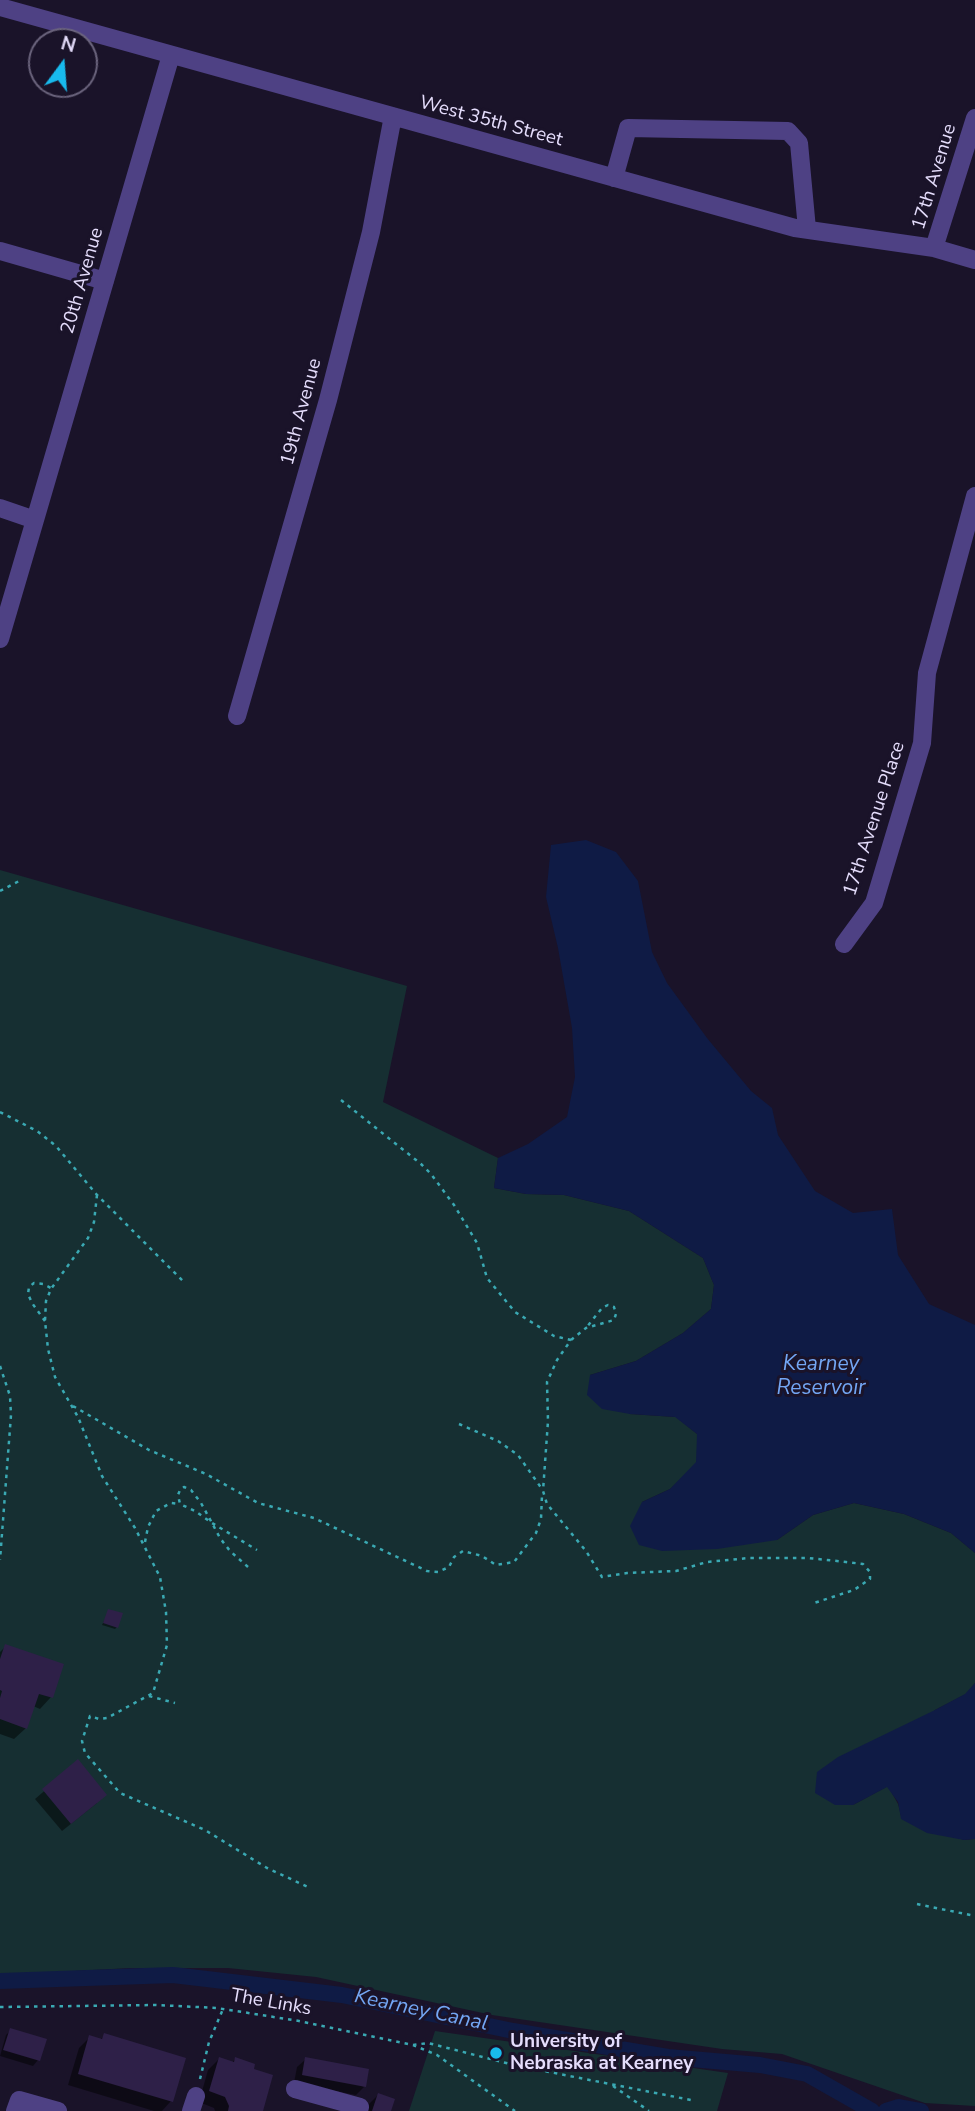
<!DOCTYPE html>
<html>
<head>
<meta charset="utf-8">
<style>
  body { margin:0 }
  #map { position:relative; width:975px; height:2111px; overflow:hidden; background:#1a1329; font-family:"Nunito Sans",sans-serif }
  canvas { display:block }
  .north { position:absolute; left:28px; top:28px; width:70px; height:70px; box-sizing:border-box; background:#1a1329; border:2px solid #6b647d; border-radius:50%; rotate:16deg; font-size:19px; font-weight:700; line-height:28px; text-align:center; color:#e5ddfc }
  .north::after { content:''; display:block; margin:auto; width:24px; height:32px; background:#18baed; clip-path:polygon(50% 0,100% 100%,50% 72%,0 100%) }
</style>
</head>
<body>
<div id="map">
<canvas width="975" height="2111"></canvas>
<div class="north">N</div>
</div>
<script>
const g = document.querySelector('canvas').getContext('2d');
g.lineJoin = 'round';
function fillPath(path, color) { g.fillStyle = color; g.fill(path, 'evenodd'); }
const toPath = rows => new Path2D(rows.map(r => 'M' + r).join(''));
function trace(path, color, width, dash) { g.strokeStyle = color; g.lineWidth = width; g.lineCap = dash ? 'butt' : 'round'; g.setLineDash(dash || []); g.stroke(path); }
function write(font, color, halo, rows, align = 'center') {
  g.font = font + ' "Nunito Sans",sans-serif'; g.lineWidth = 6; g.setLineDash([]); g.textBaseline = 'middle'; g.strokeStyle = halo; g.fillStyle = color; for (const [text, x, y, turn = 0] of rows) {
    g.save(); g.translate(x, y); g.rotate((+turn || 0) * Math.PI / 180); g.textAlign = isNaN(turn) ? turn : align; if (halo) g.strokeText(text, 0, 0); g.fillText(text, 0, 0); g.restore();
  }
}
const green = toPath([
  [0,870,407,986,383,1102,498,1158,494,1188,526,1194,564,1195,629,1211,703,1258,714,1285,711,1309,683,1333,636,1361,590,1375,630,1414,676,1417,697,1434,700,1461,670,1489,642,1502,777,1540,813,1515,854,1503,904,1514,951,1533,975,1553,975,1683,966,1694,935,1710,853,1805,888,1786,898,1804,902,1819,964,1840,975,1839,975,2106,925,2103,782,2054,722,2049,492,2015,316,1977,228,1968,131,1968,0,1975],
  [435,2031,728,2073,717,2111,409,2111]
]);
const water = toPath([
  [586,840,616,852,638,881,652,952,667,983,707,1038,751,1091,772,1108,778,1135,815,1191,853,1213,892,1209,898,1255,929,1304,975,1325,975,1553,951,1533,904,1514,854,1503,813,1515,777,1540,717,1549,662,1551,639,1545,630,1526,642,1502,670,1489,696,1462,697,1434,675,1417,630,1414,602,1409,587,1395,590,1375,636,1361,683,1333,711,1309,714,1285,703,1258,629,1211,564,1195,526,1194,494,1188,498,1158,528,1144,567,1117,575,1077,572,1028,558,948,546,897,551,845],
  [975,1683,975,1839,964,1840,927,1833,901,1819,898,1802,887,1787,853,1805,835,1805,815,1793,817,1772,838,1757,935,1710,965,1694]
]);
const shadow = toPath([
  [109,1611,117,1627,115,1629,102,1625],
  [6,1646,51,1697,40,1709,33,1706,26,1728,14,1739,0,1734,0,1652],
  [78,1762,97,1803,62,1831,35,1799],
  [11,2030,38,2060,33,2066,0,2056,6,2035],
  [105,2035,171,2101,162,2111,154,2111,68,2085,79,2048,90,2037,100,2040],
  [219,2059,232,2063,235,2059,252,2071,261,2111,215,2111,214,2108,199,2102,208,2070],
  [306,2059,364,2087,356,2095,294,2083,297,2067],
  [378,2095,390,2111,362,2111]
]);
const canal = toPath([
  [0,1981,173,1975,342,1995,513,2031,668,2057,760,2065,807,2074,872,2111],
  [886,2111,899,2107,921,2111]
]);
const building = toPath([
  [108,1609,123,1613,118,1628,103,1623],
  [5,1644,64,1664,53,1698,39,1694,27,1729,0,1719,0,1698,2,1691,0,1690,0,1659],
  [78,1759,107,1795,71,1824,42,1789],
  [10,2028,47,2039,40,2061,3,2050],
  [104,2033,186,2058,173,2102,78,2074,89,2035,102,2039],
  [219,2057,234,2062,235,2057,255,2064,254,2069,273,2075,263,2111,228,2111,229,2106,225,2097,209,2091],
  [305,2057,369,2069,366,2087,302,2075],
  [378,2093,395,2099,391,2111,372,2111]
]);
const path = toPath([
  [0,891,21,880],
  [341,1100,421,1164,431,1174,454,1205,477,1243,487,1278,515,1312,554,1336,571,1340,557,1360,547,1382,548,1421,543,1491,547,1504,586,1551,602,1577,627,1573,676,1571,707,1562,749,1558,808,1558,846,1562,863,1564,870,1572,870,1579,854,1590,811,1604],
  [0,1112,37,1131,56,1146,97,1195,184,1282],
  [97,1195,94,1222,88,1238,51,1289,46,1301,45,1321,48,1349,55,1377,78,1417,102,1476,135,1528,160,1577,166,1612,167,1645,153,1693,107,1718,99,1719,90,1716,82,1741,85,1753,120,1793,205,1830,267,1868,308,1887],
  [45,1321,32,1303,28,1294,29,1287,34,1283,43,1284,51,1288],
  [571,1340,586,1328,614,1320,616,1314,614,1307,608,1305,602,1308,586,1328],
  [0,1366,10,1396,11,1415,0,1560],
  [73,1406,149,1450,206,1474,258,1503,314,1518,427,1571,438,1572,449,1567,454,1557,463,1551,482,1556,496,1565,514,1562,536,1533,541,1519,542,1495],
  [459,1424,498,1441,518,1455,542,1489],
  [145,1542,148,1527,156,1511,171,1503,180,1504],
  [248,1567,230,1551,220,1538,212,1523,201,1503,191,1490,184,1487,180,1490,178,1495,180,1504,195,1511,212,1523,257,1550],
  [149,1696,175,1703],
  [917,1904,975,1916],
  [0,2007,156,2005,217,2008,299,2021,413,2045,437,2055,515,2111],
  [413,2045,428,2043,514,2065,691,2100],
  [200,2079,209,2042,223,2009],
  [613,2086,649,2111]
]);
const minor = toPath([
  [0,7,795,228,934,248,975,260],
  [614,178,628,128,788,131,799,143,807,229],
  [934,248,975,118],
  [0,251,105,281],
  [0,508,35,520,0,639],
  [35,520,171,55],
  [237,716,328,400,371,232,393,116],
  [844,944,874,903,922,743,927,673,975,496],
  [295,2089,360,2107,359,2111],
  [15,2111,19,2100,58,2111],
  [191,2111,196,2096]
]);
const markers = [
  [496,2053,7,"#18baed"]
];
const streetNames = [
  ["West 35th Street",491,122,15],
  ["17th Avenue",935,177,-73],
  ["20th Avenue",83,281,-74],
  ["19th Avenue",302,412,-75],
  ["17th Avenue Place",875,819,-72],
  ["The Links",271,2003,10]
];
const poiNames = [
  ["University of",510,2042],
  ["Nebraska at Kearney",510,2064]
];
const waterNames = [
  ["Kearney",821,1365],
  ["Reservoir",821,1389],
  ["Kearney Canal",421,2011,12]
];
fillPath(green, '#162f32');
fillPath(water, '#0f1b45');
fillPath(shadow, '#0007');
trace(canal, '#0f1b45', 16);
fillPath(building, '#2e2048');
trace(path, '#3aa9b3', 2.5, [3.5, 5]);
trace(minor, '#4e4184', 18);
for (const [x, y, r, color] of markers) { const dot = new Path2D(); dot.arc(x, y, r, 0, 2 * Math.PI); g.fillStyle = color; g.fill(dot); trace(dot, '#1a1329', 2.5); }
write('19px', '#e5ddfc', '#1a1329', streetNames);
write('bold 19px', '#e5ddfc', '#1a1329', poiNames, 'left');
write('italic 21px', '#73a6f4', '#1a1329', waterNames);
</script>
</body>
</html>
